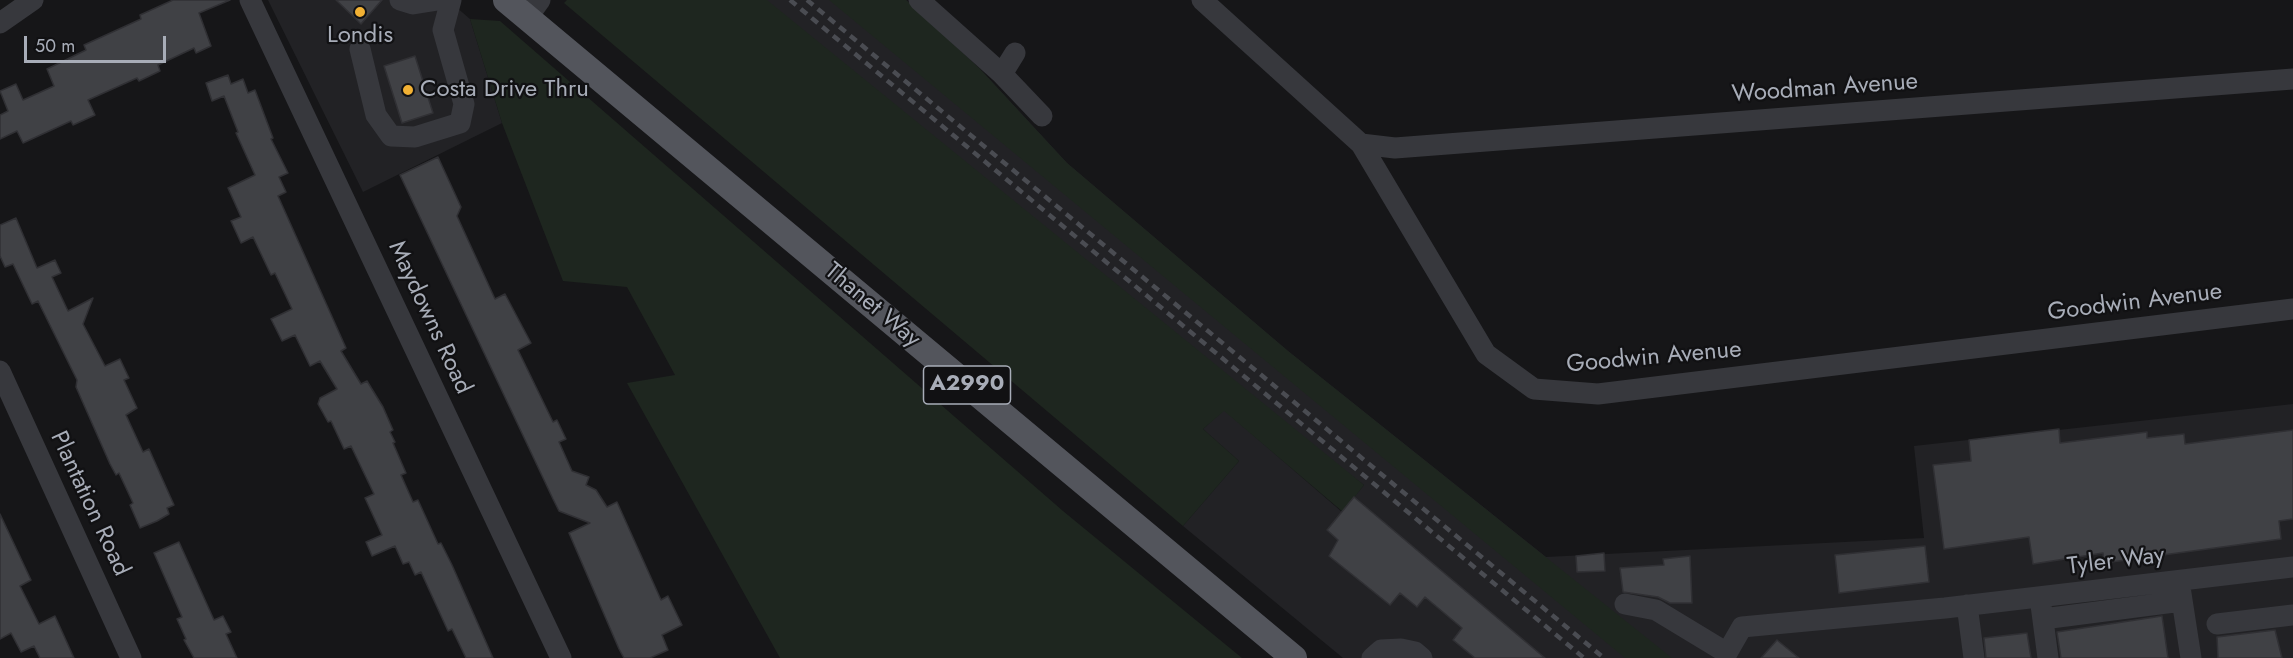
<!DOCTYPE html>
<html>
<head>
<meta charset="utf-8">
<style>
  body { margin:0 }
  #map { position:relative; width:2293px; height:658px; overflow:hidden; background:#161618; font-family:Jost,sans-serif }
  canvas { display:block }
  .scale { position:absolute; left:24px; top:36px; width:142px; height:27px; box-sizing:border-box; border:3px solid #a8adb8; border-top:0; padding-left:8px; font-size:18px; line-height:21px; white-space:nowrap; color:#a8adb8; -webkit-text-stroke:4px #111113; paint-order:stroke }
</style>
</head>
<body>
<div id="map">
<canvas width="2293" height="658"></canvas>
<div class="scale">50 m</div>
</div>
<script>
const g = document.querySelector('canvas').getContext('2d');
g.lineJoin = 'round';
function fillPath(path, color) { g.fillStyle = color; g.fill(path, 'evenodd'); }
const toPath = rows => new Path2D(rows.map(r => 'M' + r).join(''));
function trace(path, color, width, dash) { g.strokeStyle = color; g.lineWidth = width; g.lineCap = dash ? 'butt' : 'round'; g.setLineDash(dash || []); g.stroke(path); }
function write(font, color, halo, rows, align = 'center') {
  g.font = font + ' Jost,sans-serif'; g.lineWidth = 4.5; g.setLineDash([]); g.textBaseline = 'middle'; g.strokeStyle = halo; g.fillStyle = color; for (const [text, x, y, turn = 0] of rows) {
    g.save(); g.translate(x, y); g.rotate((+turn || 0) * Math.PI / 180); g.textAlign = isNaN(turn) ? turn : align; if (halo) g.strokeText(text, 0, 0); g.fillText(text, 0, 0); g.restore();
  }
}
const built = toPath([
  [268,0,448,0,470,19,502,123,363,192],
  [712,0,906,0,980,69,1067,163,1288,351,1546,557,1924,538,1914,446,2293,404,2293,658,1343,658,1183,526,1239,461,1203,429,1224,410,1342,512,1364,485]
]);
const green = toPath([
  [567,0,767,0,1364,485,1343,512,1224,411,1203,429,1239,461,1183,526,564,3],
  [829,0,906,0,980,69,1067,163,1288,351,1672,658,1625,658],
  [470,19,500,21,1063,511,1242,658,780,658,627,383,675,375,627,287,563,281,502,123]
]);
const building = toPath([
  [173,0,230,0,199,13,211,46,196,53,194,48,158,65,160,71,139,81,137,78,88,100,95,115,73,125,71,121,23,143,17,131,0,139,0,115,8,111,0,91,16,84,23,100,54,86,47,69,86,50,84,45,141,19,140,15,173,0],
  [336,0,382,0,361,24,336,0],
  [415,56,433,113,402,123,384,66,415,56],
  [228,75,231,84,243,79,248,93,255,90,273,138,271,139,288,173,279,177,286,192,278,196,346,348,341,351,361,384,367,381,383,407,393,430,390,432,395,442,393,443,406,473,401,475,413,502,418,500,438,544,441,543,452,565,493,658,466,658,452,629,448,631,421,572,415,575,409,562,403,564,395,546,372,556,366,542,382,535,365,498,374,494,351,446,344,449,331,421,328,422,318,404,320,398,337,389,320,361,310,366,295,335,282,341,271,319,292,309,275,273,271,275,253,237,241,243,231,221,241,217,228,188,255,175,236,133,238,132,224,96,212,101,206,83,228,75],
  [438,157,461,207,457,216,495,299,505,294,531,343,518,350,553,422,557,420,566,439,559,442,572,471,589,477,586,485,596,490,607,507,617,502,661,600,668,596,682,625,662,635,668,650,650,658,624,658,619,649,569,533,590,523,559,511,553,499,400,175,438,157],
  [16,218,37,268,55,260,61,273,52,277,68,311,93,298,83,324,105,366,120,359,129,378,124,380,137,408,126,415,143,452,149,449,174,505,167,508,169,514,157,521,140,528,130,505,133,503,119,473,116,475,110,464,76,387,77,380,38,301,32,304,13,264,5,267,0,256,0,225,16,218],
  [2059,429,2060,443,2147,432,2147,438,2184,434,2185,444,2293,430,2293,519,2279,521,2281,539,2104,563,2103,553,2033,564,2029,537,1944,549,1933,465,1971,461,1969,440,2059,429],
  [1354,497,1545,658,1475,658,1453,640,1462,628,1425,597,1417,607,1400,593,1390,605,1329,556,1338,540,1327,530,1354,497],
  [0,514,31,580,20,586,39,624,55,616,74,658,40,658,34,646,21,652,11,633,0,639,0,514],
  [179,542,214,620,223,616,231,632,226,634,237,658,194,658,184,640,186,639,177,619,182,617,154,553,179,542],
  [1925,546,1929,582,1839,593,1835,555,1925,546],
  [1604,553,1605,571,1577,572,1576,556,1604,553],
  [1690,556,1692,603,1670,603,1658,597,1623,592,1620,568,1664,565,1663,559,1690,556],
  [2162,616,2168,658,2061,658,2057,632,2162,616],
  [2275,630,2282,658,2218,658,2217,637,2275,630],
  [2027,633,2031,658,1986,658,1984,638,2027,633],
  [1777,640,1799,658,1761,658,1777,640]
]);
const minor = toPath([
  [250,0,561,658],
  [400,0,413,4,438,0],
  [919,0,1002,74,1042,116],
  [1202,0,1361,144,1486,354,1534,389,1598,394,2293,309],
  [527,18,540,0],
  [0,23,33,0],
  [360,49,376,115,391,136,415,137,460,123,464,104,443,30,451,0],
  [1002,74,1015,53],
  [1361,144,1395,148,2293,79],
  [0,371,131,658],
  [2180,587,2191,658],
  [1625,604,1656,610,1727,653,1742,627,1945,608,2293,567],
  [1967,605,1974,658],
  [2041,605,2048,658],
  [2043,619,2182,601],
  [2217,624,2293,615],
  [1372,658,1381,650,1401,649,1415,652,1422,658]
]);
const major = toPath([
  [506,0,1294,658]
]);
const rail = toPath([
  [790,0,1584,658],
  [807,0,1604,658]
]);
const markers = [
  [360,12,6,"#f2b134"],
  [408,90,6,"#f2b134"]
];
const shields = [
  [967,385,87]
];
const shieldNames = [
  ["A2990",967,385]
];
const poiNames = [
  ["Londis",360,36],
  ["Costa Drive Thru",420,90,"left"]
];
const streetNames = [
  ["Woodman Avenue",1825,89,-4],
  ["Goodwin Avenue",2135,303,-7],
  ["Thanet Way",872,306,40],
  ["Maydowns Road",429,318,65],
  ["Goodwin Avenue",1654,358,-5],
  ["Plantation Road",89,504,65],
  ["Tyler Way",2116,562,-7]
];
fillPath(built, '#222225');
fillPath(green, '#1e261f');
fillPath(building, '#404145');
trace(building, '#303034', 1.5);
trace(minor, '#37383d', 21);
trace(major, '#53555c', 26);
trace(rail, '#4a4c52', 4.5, [8, 6]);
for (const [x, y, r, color] of markers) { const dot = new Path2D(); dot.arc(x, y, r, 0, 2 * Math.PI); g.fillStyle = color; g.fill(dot); trace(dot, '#111113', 2); }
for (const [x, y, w] of shields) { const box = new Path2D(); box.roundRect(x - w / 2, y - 19, w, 38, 4.5); g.fillStyle = '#111113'; g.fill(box); trace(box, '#a8adb8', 1.5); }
write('bold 22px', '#a8adb8', null, shieldNames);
write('24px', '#a8adb8', '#111113', poiNames);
write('24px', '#a8adb8', '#111113', streetNames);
</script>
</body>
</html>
